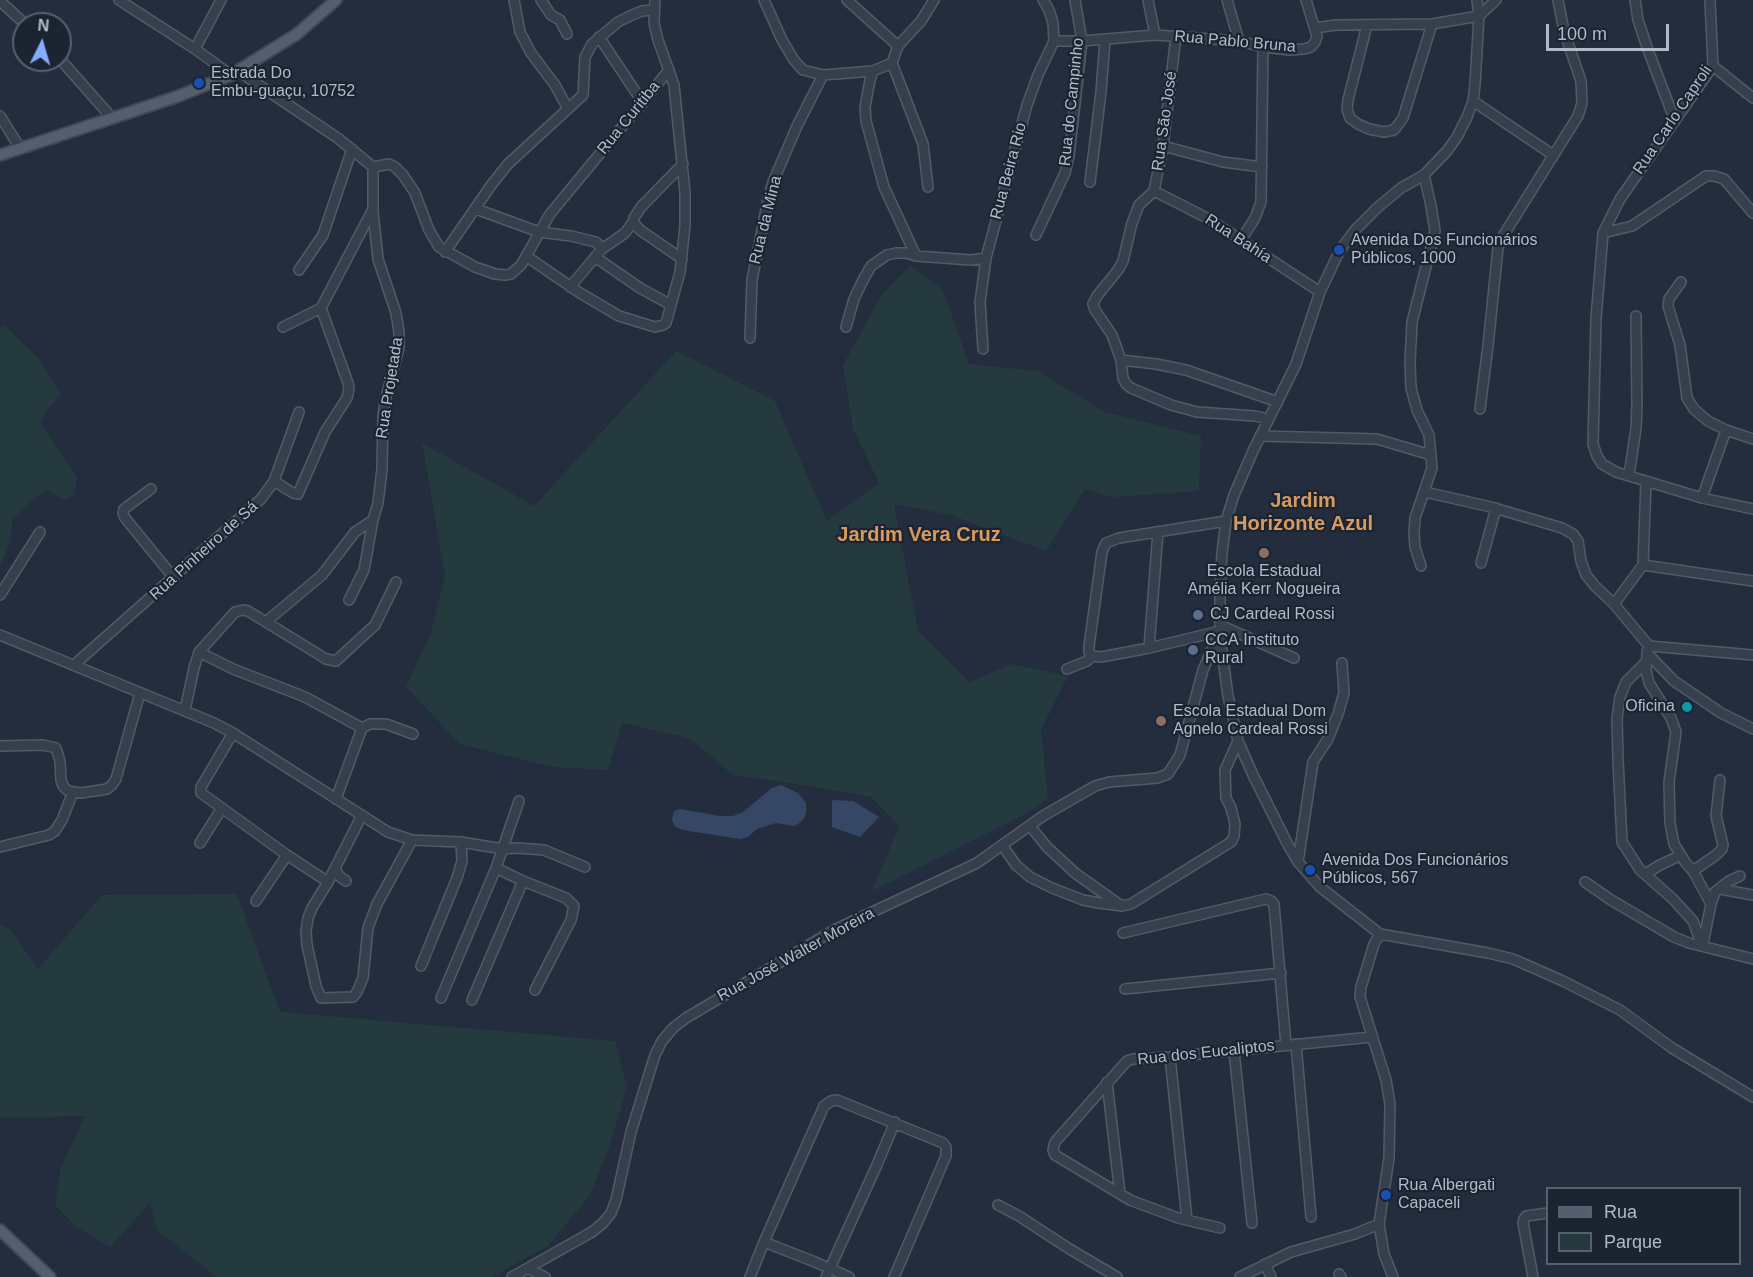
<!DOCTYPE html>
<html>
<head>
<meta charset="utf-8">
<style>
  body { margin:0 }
  #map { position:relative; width:1753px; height:1277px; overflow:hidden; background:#232d3d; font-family:Helvetica,sans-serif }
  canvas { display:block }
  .legend { position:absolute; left:1546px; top:1187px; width:195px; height:78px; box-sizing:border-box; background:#1c2432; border:2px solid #58606e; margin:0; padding:8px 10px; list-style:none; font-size:18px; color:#b2bac9 }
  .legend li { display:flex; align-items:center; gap:12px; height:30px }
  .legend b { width:30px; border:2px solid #58606e }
  .north { position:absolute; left:12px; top:12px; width:60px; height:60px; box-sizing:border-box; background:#1c2432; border:2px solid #58606e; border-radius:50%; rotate:5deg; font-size:16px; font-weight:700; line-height:24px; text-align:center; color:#b2bac9 }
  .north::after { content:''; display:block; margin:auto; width:21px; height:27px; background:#86acfb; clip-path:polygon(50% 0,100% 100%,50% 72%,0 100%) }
  .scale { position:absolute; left:1546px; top:24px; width:123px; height:27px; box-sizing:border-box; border:3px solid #b2bac9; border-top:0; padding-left:8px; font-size:18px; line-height:21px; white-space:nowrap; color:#b2bac9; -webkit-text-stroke:4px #1c2432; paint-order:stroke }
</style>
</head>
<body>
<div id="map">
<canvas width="1753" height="1277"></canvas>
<ul class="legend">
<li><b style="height:8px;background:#555e6e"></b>Rua</li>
<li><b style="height:16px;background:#253a3e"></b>Parque</li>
</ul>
<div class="north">N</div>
<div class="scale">100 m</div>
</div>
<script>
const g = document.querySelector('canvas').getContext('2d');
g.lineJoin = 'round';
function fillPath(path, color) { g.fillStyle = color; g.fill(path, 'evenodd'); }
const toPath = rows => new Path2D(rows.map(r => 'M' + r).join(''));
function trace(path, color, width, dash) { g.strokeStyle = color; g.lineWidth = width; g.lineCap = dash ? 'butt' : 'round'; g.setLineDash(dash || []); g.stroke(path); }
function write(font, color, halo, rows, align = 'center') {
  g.font = font + ' Helvetica,sans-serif'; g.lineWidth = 4.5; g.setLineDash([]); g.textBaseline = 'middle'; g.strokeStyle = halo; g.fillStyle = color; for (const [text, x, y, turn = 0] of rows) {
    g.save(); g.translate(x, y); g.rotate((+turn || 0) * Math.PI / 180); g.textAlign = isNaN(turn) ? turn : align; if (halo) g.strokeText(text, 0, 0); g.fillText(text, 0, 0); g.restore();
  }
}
const green = toPath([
  [910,265,943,290,969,364,1037,371,1105,412,1201,436,1199,491,1112,497,1085,489,1046,551,951,515,894,504,918,631,969,682,1012,664,1068,676,1041,730,1048,798,1029,812,872,891,899,826,871,797,816,787,733,775,689,738,622,723,608,770,551,767,460,744,406,687,431,633,445,575,422,443,534,506,676,351,775,401,827,521,879,483,853,429,843,365,881,296],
  [5,326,38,358,61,395,45,412,41,424,77,477,74,495,66,500,46,490,33,500,12,521,11,539,0,568,0,328],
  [237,894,280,1012,615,1041,627,1086,611,1142,590,1195,548,1246,492,1277,217,1277,157,1230,150,1203,110,1247,76,1227,55,1205,61,1167,85,1116,0,1118,0,924,11,930,38,969,102,895]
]);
const water = toPath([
  [781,785,798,793,806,803,806,812,804,819,798,824,793,826,776,823,757,829,748,837,740,839,683,830,674,826,672,819,674,811,680,809,720,816,733,816,743,812,772,788],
  [832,800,853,801,879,817,860,837,832,827]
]);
const minor = toPath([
  [119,0,195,49,231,75],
  [514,0,520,32,531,53,555,85,568,109],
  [541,0,551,15,560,20,567,34],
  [764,0,782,40,794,60,803,70,823,75,873,71,892,63],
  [847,0,898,46],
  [1148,0,1155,35],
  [1227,0,1239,41],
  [1477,0,1479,16,1475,85,1473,101,1467,117,1457,137,1447,151,1424,175,1401,188,1377,208,1355,230,1340,250,1320,292,1296,364,1253,451,1234,495,1226,521,1222,553,1220,590,1220,637,1228,696,1238,741,1253,775,1287,843,1298,862,1320,887,1380,934,1488,953,1513,959,1563,981,1620,1010,1672,1048,1753,1097],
  [1635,0,1638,20,1648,50,1675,121],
  [1710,0,1713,66,1620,199,1603,233,1596,319,1593,444,1597,456,1602,464,1616,472,1702,498,1753,509],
  [0,1,25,24],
  [1479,16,1496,0],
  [1367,25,1348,100,1347,109,1350,118,1358,124,1369,129,1384,132,1394,130,1403,118,1432,24],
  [1315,28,1336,25,1432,24,1479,16],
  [1176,36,1163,146,1154,191,1139,205,1132,223,1123,261,1118,270,1097,296,1093,304,1095,310,1112,335,1121,360,1123,378,1126,384,1131,388,1171,405,1197,412,1255,416,1269,419],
  [599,37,643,103],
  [1054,41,1082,41,1155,35,1239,41,1263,47,1290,50,1304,49,1311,47,1315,42,1317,36,1306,0],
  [195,49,221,0],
  [60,59,112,118],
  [892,63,923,144,928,187],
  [892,63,898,46,921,21,934,0],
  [1713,66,1753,98],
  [238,71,339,139,373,167,373,209,321,308,348,383,349,389,347,398,325,432,298,494,293,493,274,481],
  [873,71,870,80,865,107,866,121,884,187,916,256],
  [1473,101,1553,155],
  [0,116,20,148],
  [1163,146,1223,162,1262,167],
  [373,167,389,164,395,167,403,175,415,193,429,230,439,247,475,267,495,274,505,275,511,274,521,265,550,214,669,70],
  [1090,182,1101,92,1105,40],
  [1154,191,1209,219,1320,292],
  [476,209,539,232,571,236,596,242,602,249],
  [633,222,640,230,682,259],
  [1603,233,1632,226,1706,176,1714,176,1724,179,1753,213],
  [1036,235,1065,173,1069,156,1082,41,1075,0],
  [1241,240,1255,218,1261,202,1263,47],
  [445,252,492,184,508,164,583,95,585,57,592,44,618,22,632,15,642,11,653,10],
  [526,256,580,293,619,316,655,327,663,325,666,323,680,272,685,226,685,193,674,85,658,40,654,23,655,0],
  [595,257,640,288,671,305],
  [299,270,323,235,352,149],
  [1681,282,1669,299,1668,306,1680,345,1687,398,1694,409,1708,421,1726,430,1753,439],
  [570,287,602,249,625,233,633,222,634,218,641,207,683,164],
  [283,327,321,308],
  [846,327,854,299,862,282,871,266,887,255,896,253,906,253,916,256,971,260,986,258],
  [750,338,752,280,768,199,773,182,797,126,823,75],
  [983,349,980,302,986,258,1027,105,1038,75,1054,41,1053,23,1049,10,1043,0],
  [1121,360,1156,364,1186,370,1278,402],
  [1480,409,1488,346,1498,248,1503,236,1578,116,1582,103,1581,81,1564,31,1558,0],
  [1260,436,1377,439,1431,455],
  [1629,476,1636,428,1637,405,1636,316],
  [151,489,124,509,123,513,125,518,174,578],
  [1425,492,1491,507,1562,528,1573,534,1578,541,1581,561,1586,575,1595,586,1614,604,1649,646,1753,655],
  [1702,498,1726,430],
  [1481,563,1496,508],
  [1643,565,1753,581],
  [1421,566,1415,547,1414,533,1415,518,1432,468,1429,435,1417,410,1411,388,1410,362,1412,322,1435,231,1431,206,1424,175],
  [0,595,40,532],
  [349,600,364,570,373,520,378,503,382,469,383,417,385,401,399,348,399,332,396,313,378,259,373,212],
  [1614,604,1643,565,1646,481],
  [267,621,322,575,355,532,373,520],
  [1220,625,1294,658],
  [0,635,214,723,233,733,388,832,412,840,461,842,503,849,517,848,544,850,585,867],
  [1149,648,1158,532],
  [1647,651,1647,653,1674,681,1721,713,1753,729],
  [199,652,233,669,305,697,362,728,370,724,386,724,413,734],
  [1647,653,1646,670,1649,683,1671,718,1676,732,1669,782,1670,823,1674,844,1685,862,1693,871,1711,904],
  [1092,656,1089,652,1089,646,1102,552,1106,543,1119,538,1226,521],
  [1092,656,1101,657,1149,648,1220,631],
  [1646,662,1626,682,1620,697,1617,718,1618,760,1622,842,1640,870,1673,899,1693,921,1702,946],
  [74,665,261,499,274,481,299,412],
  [1067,669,1087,661,1092,656],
  [185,710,194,668,199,652,235,612,243,610,248,611,326,659,336,661,375,625,396,582],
  [233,733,201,787,201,793,287,855,328,882],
  [0,746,43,745,56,748,60,761,61,780,63,786,67,790,73,792,81,793,107,789,112,785,116,779,140,693],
  [336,799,362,728],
  [362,815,328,882,312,908,308,918,306,931,307,945,316,986,321,998,353,997,357,992,363,978,368,928,372,917,377,904,412,840],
  [1030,826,1047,847,1075,873,1120,905],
  [200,843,222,808],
  [1002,845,1016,865,1030,877,1052,888,1083,900,1099,903,1122,906,1131,904,1231,842,1234,836,1235,824,1231,808,1226,798,1225,770,1238,741],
  [0,847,49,835,55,831,62,820,73,792],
  [1298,862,1313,762,1328,739,1338,714,1344,693,1342,663],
  [335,868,339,876,346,881],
  [496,868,523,881,566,898,574,906,571,920,535,990],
  [1693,871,1716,855,1722,849,1723,845,1716,816,1720,780],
  [1645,874,1660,865,1681,855],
  [1585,882,1611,900,1674,937,1689,943,1753,959],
  [1720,889,1753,895],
  [256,901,287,855],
  [1123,933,1266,899,1271,901,1274,904,1286,1045],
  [1380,934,1374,944,1361,987,1360,997,1386,1080,1390,1104,1389,1158,1379,1224,1384,1254,1393,1277],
  [1703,944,1711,904,1715,892,1729,881,1740,876],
  [421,966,457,878,462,861,461,842],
  [1125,989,1281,973],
  [441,998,496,868,519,801],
  [472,1000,523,881],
  [1296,1044,1311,1217],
  [1234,1051,1252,1223],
  [1170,1057,1187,1220],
  [1107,1082,1120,1194],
  [998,1205,1019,1216,1068,1248,1117,1277],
  [1220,1228,1178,1218,1130,1200,1055,1155,1053,1150,1055,1142,1127,1061,1133,1059,1170,1057,1372,1037],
  [764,1242,815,1262,849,1277],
  [1265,1264,1271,1277],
  [529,1269,545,1277],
  [1339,1274,1341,1277],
  [512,1277,592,1232,603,1223,611,1213,616,1200,631,1132,655,1055,662,1041,673,1028,686,1018,836,929,977,863,1043,816,1095,786,1109,782,1157,778,1168,774,1180,755,1203,670,1211,651,1220,637],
  [750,1277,764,1242,824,1106,831,1101,837,1100,943,1143,946,1147,946,1156,894,1277],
  [826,1277,876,1167,895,1122],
  [1240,1277,1291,1252,1355,1234,1379,1224],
  [1533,1277,1523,1223,1524,1219,1526,1216,1548,1213]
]);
const major = toPath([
  [0,155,176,97,231,75,297,34,336,0],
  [0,1230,50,1277]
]);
const markers = [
  [199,83,6,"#1a4fb4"],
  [1339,250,6,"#1a4fb4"],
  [1264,553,6,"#8d6e63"],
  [1198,615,6,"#5c6f8a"],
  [1193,650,6,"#5c6f8a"],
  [1687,707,6,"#0f9aa8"],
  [1161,721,6,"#8d6e63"],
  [1310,870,6,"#1a4fb4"],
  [1386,1195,6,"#1a4fb4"]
];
const streetNames = [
  ["Rua Pablo Bruna",1235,42,5],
  ["Rua do Campinho",1072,102,-84],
  ["Rua Curitiba",629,118,-51],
  ["Rua Carlo Caproli",1673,120,-56],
  ["Rua São José",1165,121,-82],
  ["Rua Beira Rio",1009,171,-75],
  ["Rua da Mina",766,220,-76],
  ["Rua Bahía",1238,239,33],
  ["Rua Projetada",390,388,-81],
  ["Rua Pinheiro de Sá",204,551,-42],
  ["Rua José Walter Moreira",796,955,-29],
  ["Rua dos Eucaliptos",1206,1053,-6]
];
const poiNames = [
  ["Estrada Do",211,74],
  ["Embu-guaçu, 10752",211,92],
  ["Avenida Dos Funcionários",1351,241],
  ["Públicos, 1000",1351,259],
  ["Escola Estadual",1264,572,"center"],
  ["Amélia Kerr Nogueira",1264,590,"center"],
  ["CJ Cardeal Rossi",1210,615],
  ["CCA Instituto",1205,641],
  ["Rural",1205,659],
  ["Oficina",1675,707,"right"],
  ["Escola Estadual Dom",1173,712],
  ["Agnelo Cardeal Rossi",1173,730],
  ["Avenida Dos Funcionários",1322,861],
  ["Públicos, 567",1322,879],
  ["Rua Albergati",1398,1186],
  ["Capaceli",1398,1204]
];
const quarterNames = [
  ["Jardim",1303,501],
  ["Horizonte Azul",1303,524],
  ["Jardim Vera Cruz",919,535]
];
fillPath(green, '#253a3e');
fillPath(water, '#364765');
trace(minor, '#525a68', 12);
trace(major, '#404856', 14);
trace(minor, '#373f4d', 9);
trace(major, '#555e6e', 10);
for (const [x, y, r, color] of markers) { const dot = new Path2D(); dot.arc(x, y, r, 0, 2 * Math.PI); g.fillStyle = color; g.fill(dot); trace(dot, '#1c2432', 2); }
write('16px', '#b2bac9', '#1c2432', streetNames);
write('16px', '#b2bac9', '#1c2432', poiNames, 'left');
write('bold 20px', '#d79a5f', '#1c2432', quarterNames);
</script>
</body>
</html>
